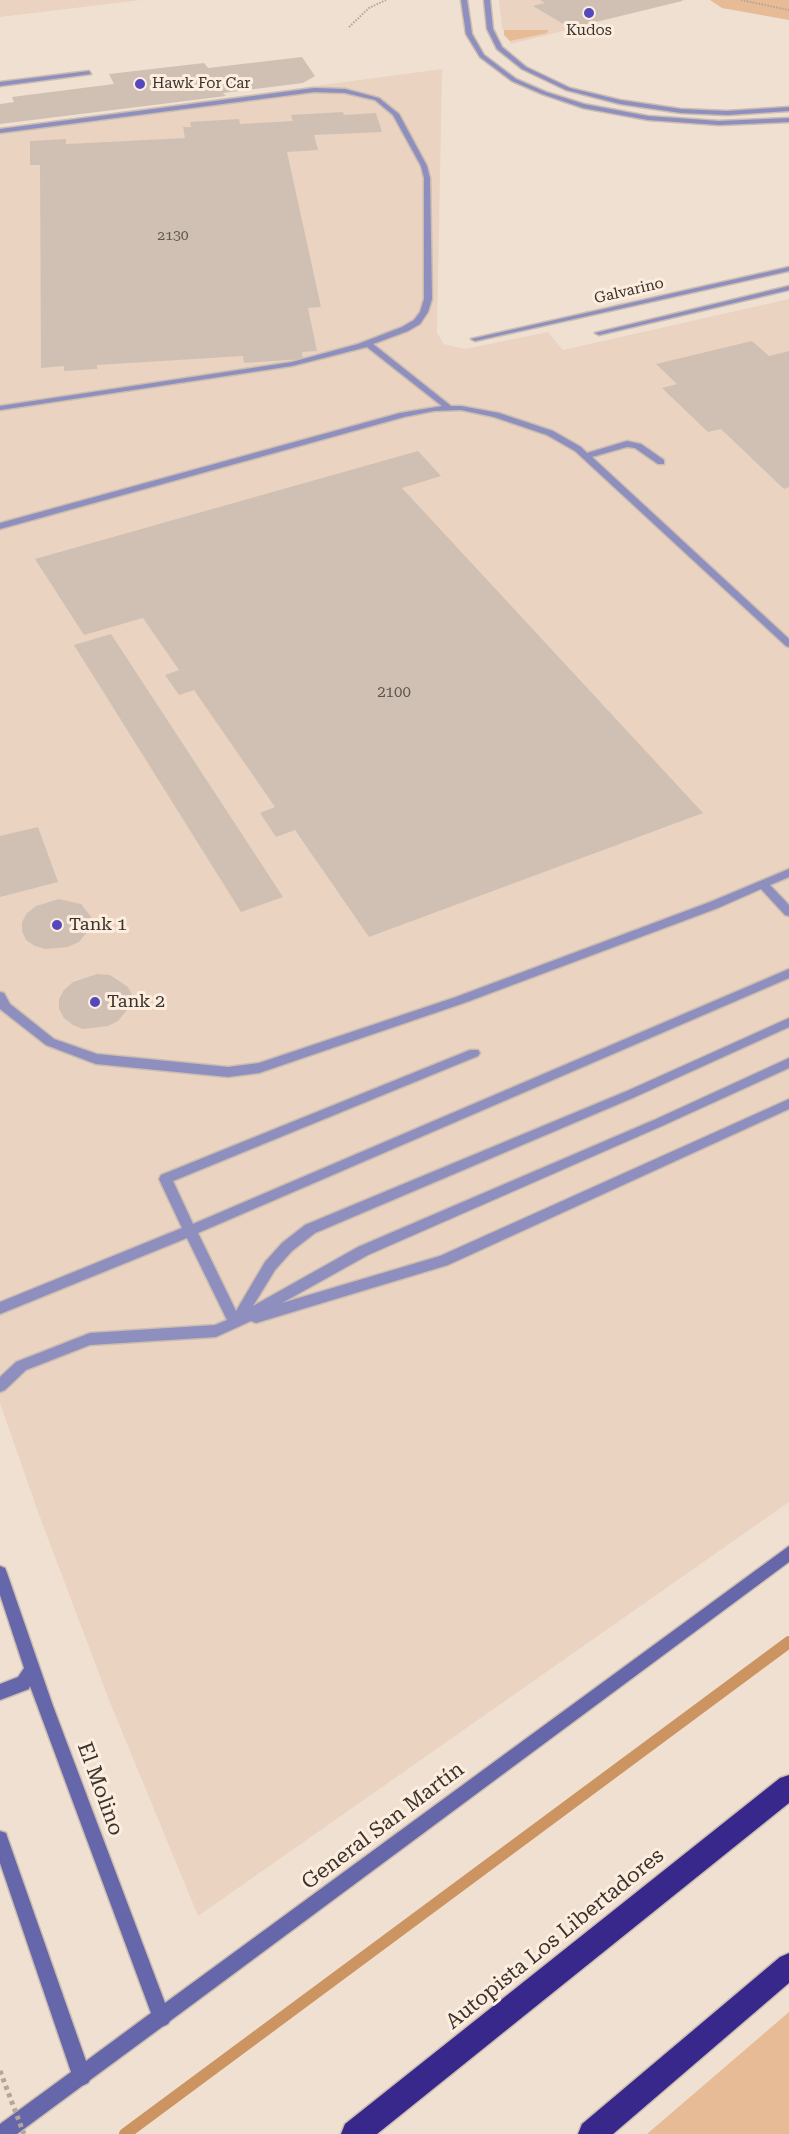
<!DOCTYPE html>
<html>
<head>
<meta charset="utf-8">
<style>
  body { margin:0 }
  canvas { display:block; background:#f0e0d1 }
</style>
</head>
<body>
<canvas width="789" height="2134"></canvas>
<script>
const g = document.querySelector('canvas').getContext('2d');
g.lineJoin = 'round';
function fillPath(path, color) { g.fillStyle = color; g.fill(path, 'evenodd'); }
const toPath = rows => new Path2D(rows.map(r => 'M' + r).join(''));
function trace(path, color, width, dash) { g.strokeStyle = color; g.lineWidth = width; g.lineCap = dash ? 'butt' : 'round'; g.setLineDash(dash || []); g.stroke(path); }
function write(font, color, halo, rows, align = 'center') {
  g.font = font + ' "Roboto Serif",serif'; g.lineWidth = 6; g.setLineDash([]); g.textBaseline = 'middle'; g.strokeStyle = halo; g.fillStyle = color; for (const [text, x, y, turn = 0] of rows) {
    g.save(); g.translate(x, y); g.rotate((+turn || 0) * Math.PI / 180); g.textAlign = isNaN(turn) ? turn : align; if (halo) g.strokeText(text, 0, 0); g.fillText(text, 0, 0); g.restore();
  }
}
const built = toPath([
  [0,0,141,0,0,17],
  [499,0,686,0,511,44,502,28],
  [442,69,437,333,444,344,465,349,548,332,563,350,789,299,789,1502,198,1916,109,1700,38,1512,0,1403,0,128]
]);
const green = toPath([
  [710,0,789,0,789,20,722,8],
  [504,30,548,30,547,33,510,41,504,35],
  [789,2012,789,2134,647,2134]
]);
const stream = toPath([
  [125,2134,789,1642]
]);
const building = toPath([
  [540,0,682,0,682,1,570,28,533,6,545,3],
  [302,57,315,76,303,83,223,93,226,96,0,124,0,104,14,102,12,97,114,84,109,74,204,63,208,68],
  [343,112,344,115,376,113,382,132,314,135,318,150,287,152,321,307,308,308,317,351,302,352,303,359,244,363,243,356,97,365,97,369,64,371,64,366,41,368,40,165,30,165,30,141,66,139,66,144,185,138,183,127,191,127,190,122,239,119,240,124,293,121,291,115],
  [752,341,769,356,789,351,789,487,784,489,721,429,708,432,662,388,677,384,656,364],
  [418,451,441,476,402,488,703,813,369,937,295,830,276,837,260,813,275,807,194,690,179,695,165,675,179,670,143,618,84,635,35,559],
  [111,634,283,897,241,912,74,645],
  [38,827,58,882,0,897,0,836],
  [59,899,81,904,92,918,91,927,79,942,68,947,45,949,35,946,26,940,22,931,22,922,27,913,36,906],
  [97,974,110,975,128,987,132,995,131,1005,118,1021,108,1026,83,1029,73,1025,64,1018,59,1009,59,999,64,990,73,982]
]);
const path = toPath([
  [741,0,789,10],
  [349,27,369,8,386,0]
]);
const lane = toPath([
  [89,71,91,74,0,86,0,82,89,71],
  [314,88,345,89,379,98,399,114,427,166,430,178,432,299,428,312,420,324,408,331,373,344,451,406,461,406,499,413,553,431,581,447,587,453,627,441,641,444,664,460,664,464,658,464,635,448,627,447,592,457,789,639,789,647,786,646,575,451,547,435,494,417,461,410,434,411,404,417,0,529,0,523,400,413,442,406,367,347,292,366,0,410,0,406,292,362,358,344,402,327,414,320,420,312,424,299,424,178,421,166,393,115,375,100,345,93,314,92,0,133,0,129,314,88],
  [789,869,789,877,770,885,789,905,789,916,785,915,761,889,718,908,464,1003,259,1073,228,1077,96,1064,46,1045,0,1009,0,992,4,993,10,1004,54,1039,97,1054,228,1067,259,1063,456,997,710,902,789,869],
  [789,969,789,978,198,1233,236,1311,265,1262,282,1243,305,1225,627,1091,789,1018,789,1027,635,1097,315,1233,292,1251,275,1270,253,1306,358,1247,654,1120,789,1058,789,1068,662,1126,368,1255,282,1303,440,1256,789,1099,789,1109,448,1265,256,1323,251,1321,216,1337,90,1345,26,1370,5,1390,0,1392,0,1377,16,1362,90,1333,215,1325,227,1320,187,1238,0,1314,0,1302,182,1228,159,1179,161,1175,470,1050,478,1050,480,1053,478,1056,173,1181,193,1224,789,969]
]);
const street = toPath([
  [461,0,467,0,472,34,484,55,516,79,546,92,584,104,648,116,719,121,789,118,789,122,719,125,648,120,583,108,542,94,512,81,480,57,466,34,461,0],
  [484,0,490,0,493,29,502,47,526,67,570,88,620,100,681,109,727,111,789,107,789,111,727,115,681,113,620,104,566,90,522,69,497,49,487,29,484,0],
  [789,267,789,271,475,341,471,339,789,267],
  [789,286,789,290,599,335,595,333,789,286]
]);
const secondary = toPath([
  [789,1546,789,1562,170,2021,168,2024,162,2027,90,2080,88,2083,82,2086,17,2134,0,2134,0,2124,71,2072,0,1863,0,1831,6,1833,8,1839,86,2061,151,2013,30,1686,29,1689,0,1700,0,1684,18,1677,24,1668,0,1595,0,1566,5,1568,7,1573,53,1706,165,2003,789,1546]
]);
const highway = toPath([
  [789,1775,789,1803,377,2134,341,2134,345,2124,780,1778,789,1775],
  [789,1953,789,1983,613,2134,578,2134,582,2124,780,1957,789,1953]
]);
const pathBridge = toPath([
  [0,2071,24,2134]
]);
const markers = [
  [589,13,6,"#5547be"],
  [140,84,6,"#5547be"],
  [57,925,6,"#5547be"],
  [95,1002,6,"#5547be"]
];
const farNumbernames = [
  ["2130",173,236]
];
const farPoinames = [
  ["Kudos",589,31],
  ["Hawk For Car",152,84,"left"]
];
const farStreetnames = [
  ["Galvarino",629,291,-13]
];
const numberNames = [
  ["2100",394,693]
];
const poiNames = [
  ["Tank 1",69,925],
  ["Tank 2",107,1002]
];
const nearStreetnames = [
  ["El Molino",100,1789,70],
  ["General San Martín",383,1826,-37],
  ["Autopista Los Libertadores",555,1939,-39]
];
fillPath(built, '#ead3c0');
fillPath(green, '#e6bb95');
trace(stream, '#cc9460', 12);
fillPath(building, '#d0c0b3');
trace(lane, '#cbbdb0', 3);
trace(street, '#cbbdb0', 3);
trace(secondary, '#cbbdb0', 3);
trace(highway, '#cbbdb0', 3);
trace(path, '#b2a69a', 2, [1.5, 1.5]);
fillPath(lane, '#8e8fbf');
fillPath(street, '#8e8fbf');
fillPath(secondary, '#6666ab');
fillPath(highway, '#38288c');
trace(pathBridge, '#b2a69a', 5, [4, 4]);
for (const [x, y, r, color] of markers) { const dot = new Path2D(); dot.arc(x, y, r, 0, 2 * Math.PI); g.fillStyle = color; g.fill(dot); trace(dot, '#fdeddf', 2); }
write('14px', '#5f564e', null, farNumbernames);
write('15px', '#39332d', '#fdeddf', farPoinames);
write('15px', '#39332d', '#fdeddf', farStreetnames);
write('15px', '#5f564e', null, numberNames);
write('18px', '#39332d', '#fdeddf', poiNames, 'left');
write('21px', '#39332d', '#fdeddf', nearStreetnames);
</script>
</body>
</html>
